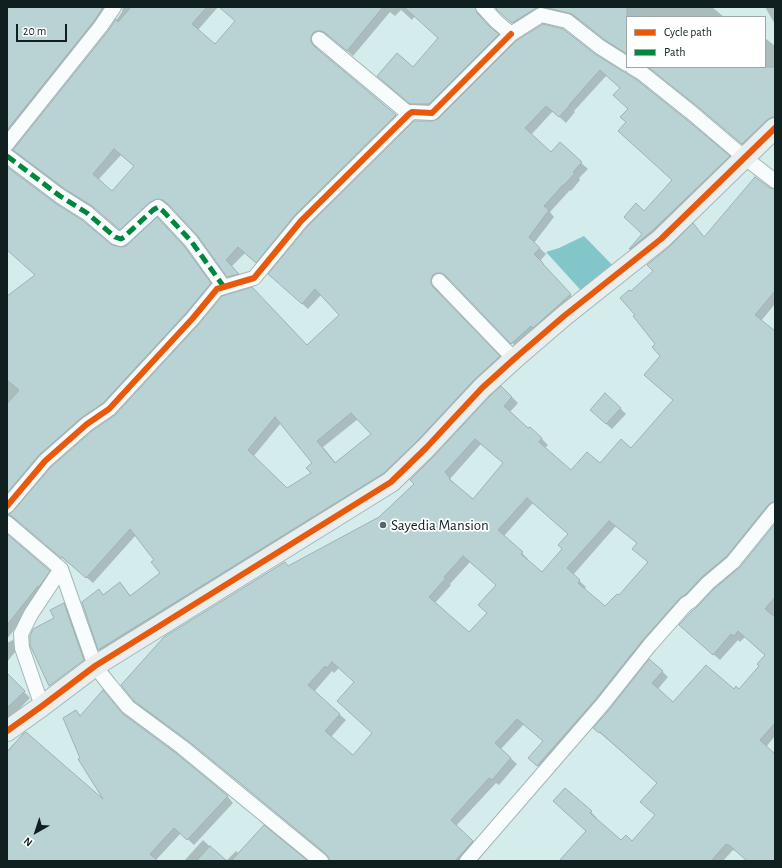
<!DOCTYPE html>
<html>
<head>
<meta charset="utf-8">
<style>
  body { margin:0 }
  #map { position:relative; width:782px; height:868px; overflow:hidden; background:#d5eced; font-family:"Alegreya Sans",sans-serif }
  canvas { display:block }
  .frame { position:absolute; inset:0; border:8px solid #102021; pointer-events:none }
  .legend { position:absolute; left:626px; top:16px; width:140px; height:52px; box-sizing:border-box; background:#fff; border:1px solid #9fa6a6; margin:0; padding:5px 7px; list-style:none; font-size:12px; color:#102021 }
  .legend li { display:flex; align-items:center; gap:8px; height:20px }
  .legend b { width:20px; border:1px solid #9fa6a6 }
  .north { position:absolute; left:16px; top:812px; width:40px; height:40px; -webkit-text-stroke:3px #fff; paint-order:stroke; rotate:219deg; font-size:11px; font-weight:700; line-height:16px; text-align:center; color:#102021 }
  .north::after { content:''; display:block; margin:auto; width:14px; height:18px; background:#102021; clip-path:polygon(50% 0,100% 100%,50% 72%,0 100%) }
  .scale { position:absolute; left:16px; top:24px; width:51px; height:18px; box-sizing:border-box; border:2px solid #102021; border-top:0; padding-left:5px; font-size:12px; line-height:14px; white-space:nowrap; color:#102021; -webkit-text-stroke:3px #fff; paint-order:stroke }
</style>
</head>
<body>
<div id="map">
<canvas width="782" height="868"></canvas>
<div class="frame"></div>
<ul class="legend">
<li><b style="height:5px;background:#e8590c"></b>Cycle path</li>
<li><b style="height:5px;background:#00873e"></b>Path</li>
</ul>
<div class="north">N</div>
<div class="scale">20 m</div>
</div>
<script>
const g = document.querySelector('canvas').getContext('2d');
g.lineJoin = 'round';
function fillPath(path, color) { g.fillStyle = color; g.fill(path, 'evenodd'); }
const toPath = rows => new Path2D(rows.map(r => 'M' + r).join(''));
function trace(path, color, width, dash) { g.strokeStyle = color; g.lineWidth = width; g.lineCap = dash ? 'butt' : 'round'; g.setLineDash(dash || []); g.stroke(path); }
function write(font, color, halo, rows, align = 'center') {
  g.font = font + ' "Alegreya Sans",sans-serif'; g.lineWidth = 3.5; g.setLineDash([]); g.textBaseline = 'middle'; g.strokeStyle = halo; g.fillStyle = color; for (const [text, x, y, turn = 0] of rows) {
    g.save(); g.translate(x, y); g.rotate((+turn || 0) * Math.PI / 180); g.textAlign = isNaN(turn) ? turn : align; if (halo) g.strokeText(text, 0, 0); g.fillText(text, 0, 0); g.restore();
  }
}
const water = toPath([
  [584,236,621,274,586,296,546,252,559,248]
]);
const shadow = toPath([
  [7,7,114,7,7,144],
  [123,7,218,7,198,30,215,45,236,21,220,7,483,7,481,11,481,16,483,20,504,41,435,110,417,110,384,82,413,68,439,38,415,16,412,20,401,10,395,16,390,12,353,56,332,38,328,36,323,37,316,44,317,49,402,121,262,268,245,253,232,266,244,280,234,283,228,276,198,235,171,206,165,204,126,235,100,212,72,195,20,156,14,150,108,32,122,12],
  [121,155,135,167,112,192,98,180],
  [496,7,712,7,724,17,627,17,627,56,612,46,579,20,547,12,519,29],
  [765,7,775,7,775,24],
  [543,25,729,157,735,163,636,255,630,249,643,234,644,212,673,181,627,123,629,109,621,88,607,75,574,111,575,112,566,123,553,111,531,135,551,153,560,144,588,169,579,178,580,180,571,191,570,190,550,212,554,217,534,243,546,254,540,261,576,301,518,349,452,281,448,279,444,278,437,286,437,290,439,294,505,363,390,479,105,656,99,650,83,603,99,591,104,595,120,583,131,596,162,574,155,560,136,535,93,583,69,562,68,563,20,522,15,520,10,521,7,523,7,515,10,515,307,346,340,315,321,295,308,309,276,280,432,122,438,120],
  [358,419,372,434,336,463,323,447],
  [281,423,313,463,312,473,287,489,253,457],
  [765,38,775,46,775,125,749,150,705,112,655,72,645,67,765,67],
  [7,168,112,246,122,248,163,225,190,254,216,290,7,506,7,297,36,275,7,249],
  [770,189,775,190,775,304,761,321,775,333,775,510,544,772,535,764,544,741,524,724,501,749,517,764,499,785,496,783,456,826,479,848,466,861,330,861,329,857,195,746,141,707,135,700,289,567,380,518,512,397,518,403,509,413,528,430,530,428,542,439,548,445,545,448,571,471,600,464,631,449,674,400,662,356,656,345,636,315,631,292,654,271,670,248,693,225,705,238],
  [481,444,504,463,473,501,450,479],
  [533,503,569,534,563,549,542,573,527,560,528,559,522,553,504,536],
  [616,526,638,544,649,562,619,596,606,608,584,589,586,587,573,575],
  [470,562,497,585,488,613,469,633,435,603,451,585,450,584],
  [339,668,355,682,373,733,353,756,331,737,346,720,314,692,332,671,334,673],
  [620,408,626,414,612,429,597,416],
  [775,525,775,736,766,747,775,755,775,861,748,861,735,850,735,851,733,850,723,861,561,861,587,831,560,807,591,812,597,818,596,819,621,842,632,842,656,815,658,783,594,728,662,671,668,677,657,690,673,704,739,690,761,666,766,656,745,637,740,642,738,640,720,660,687,631,740,568],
  [7,535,55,577,7,639],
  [64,604,69,610,88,663,79,654],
  [13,640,19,647,7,662,7,643],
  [7,674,30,698,21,707,22,708,10,719,7,725],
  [76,711,81,716,125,717,227,796,233,803,194,845,181,833,156,860,156,861,7,861,7,752,13,744,106,803,82,758],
  [203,840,225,861,184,861],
  [236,851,239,854,306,861,226,861]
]);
const building = toPath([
  [7,7,100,7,102,9,94,21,7,130,7,7],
  [131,7,207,7,192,24,215,44,235,21,219,7,383,7,347,51,324,32,321,31,316,31,313,33,311,37,311,42,314,46,396,115,295,215,256,263,238,247,226,260,239,274,227,277,197,235,169,205,163,200,158,199,154,200,149,203,120,230,92,206,65,189,13,150,108,31,116,19,118,22,131,7],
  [114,149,134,166,112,191,93,174,114,149],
  [404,7,475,7,477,13,490,27,499,34,429,104,410,104,377,76,397,53,413,67,438,38,404,7],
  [498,7,538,7,512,23,496,9,498,7],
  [544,7,627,7,627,54,605,40,572,14,544,7],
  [543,24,563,29,595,54,637,80,687,120,730,156,653,230,630,249,629,249,642,234,624,217,636,203,644,211,672,180,618,131,626,122,620,117,628,109,613,95,620,88,600,70,569,105,570,105,559,117,546,106,525,128,551,152,560,142,582,162,573,172,575,173,564,185,563,185,544,206,549,210,529,237,540,248,534,254,543,263,543,264,571,294,533,328,531,326,511,344,445,275,441,273,437,273,433,275,431,279,431,283,433,287,500,356,474,380,418,440,384,473,98,650,82,602,99,589,103,595,120,582,130,596,160,573,151,562,154,560,130,529,86,578,62,557,61,558,13,517,7,514,10,514,13,511,51,467,92,431,115,415,199,324,222,296,252,287,307,345,339,315,315,289,302,304,268,274,307,227,414,121,432,121,438,119,516,41,543,24],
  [351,413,371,434,335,463,317,441,351,413],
  [275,417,312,463,306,468,311,473,287,488,248,450,275,417],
  [648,67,775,67,775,117,772,117,767,120,742,144,697,106,648,67],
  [7,167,55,203,82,220,112,245,122,247,126,246,157,217,184,246,211,283,187,312,103,403,81,418,39,455,7,493,7,404,19,390,7,380,7,296,35,275,7,250,7,167],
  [755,177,770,188,775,189,775,291,755,315,775,331,775,502,772,502,768,505,727,556,703,576,686,594,680,598,642,641,595,700,537,766,528,758,543,741,517,719,495,743,511,758,492,780,489,778,451,820,473,841,455,861,329,861,329,858,326,854,240,783,187,740,134,701,121,685,164,637,285,562,288,566,379,517,414,484,410,480,434,456,490,396,501,386,512,397,504,406,528,428,530,427,542,438,539,442,571,470,587,452,600,463,621,439,631,448,673,400,644,375,660,356,652,347,655,344,633,316,635,315,620,298,629,290,631,291,653,271,647,265,669,247,693,223,704,237,755,177],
  [475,439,503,463,473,499,449,479,450,478,445,472,475,439],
  [527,498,568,534,558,545,562,549,542,572,521,554,523,552,498,530,527,498],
  [609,521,637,543,632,549,648,562,619,595,617,594,605,606,578,583,580,580,567,568,609,521],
  [463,556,496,585,478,605,487,613,469,632,429,597,446,578,444,577,463,556],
  [332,662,354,682,337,701,372,733,353,755,325,731,340,714,308,685,325,666,327,668,332,662],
  [605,393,621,408,606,424,590,410,605,393],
  [775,524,775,597,765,609,775,617,775,723,760,740,775,754,775,861,747,861,729,845,728,845,726,844,711,861,559,861,586,831,553,801,565,788,592,811,590,813,621,840,626,835,632,841,655,815,640,802,657,783,600,732,599,733,593,728,609,710,649,659,663,671,652,683,673,702,706,665,734,689,736,686,739,689,759,666,757,664,765,655,738,631,734,636,731,634,713,655,679,625,692,611,697,607,714,589,740,567,775,524],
  [7,534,50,571,39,587,38,586,7,625,7,534],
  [64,603,84,660,49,686,30,645,30,636,33,629,54,618,50,610,64,603],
  [7,673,25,691,7,708,7,673],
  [103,690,123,714,177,754,228,796,187,840,174,828,150,854,158,861,7,861,7,752,23,734,26,732,103,799,78,759,80,758,63,718,76,710,80,716,103,690],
  [264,825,308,861,231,861,264,825],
  [210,846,227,861,196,861,210,846]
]);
const street = toPath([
  [483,7,496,21,511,34,541,15,567,21,600,47,627,64],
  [319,39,409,114],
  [632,67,642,73,692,113,745,158,775,181],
  [7,144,101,26,114,7],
  [7,156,60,196,87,213,115,237,121,239,124,237,153,210,158,207,163,211,191,241,224,287],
  [439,281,514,359],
  [7,506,45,461,87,424,109,409,193,318,217,289,254,278,301,221,409,114,412,112,432,113,511,34],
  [7,523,61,569,95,666,109,684,128,707,182,747,321,861],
  [42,706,22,648,21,634,31,614,61,569],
  [467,861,602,705,649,646,686,604,691,601,708,583,733,562,775,510]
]);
const secondary = toPath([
  [7,731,42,706,95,666,391,482,426,448,482,388,514,359,564,316,661,239,775,128]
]);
const quiet = toPath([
  [7,156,60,196,87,213,115,237,121,239,124,237,153,210,158,207,163,211,191,241,224,287]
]);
const cycleway = toPath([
  [7,506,45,461,87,424,109,409,193,318,217,289,254,278,301,221,409,114,412,112,432,113,511,34],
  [7,731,42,706,95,666,391,482,426,448,482,388,514,359,564,316,661,239,775,128]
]);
const markers = [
  [383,525,4,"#556768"]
];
const poiNames = [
  ["Sayedia Mansion",391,525]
];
fillPath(water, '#82c6ca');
fillPath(shadow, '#0003');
fillPath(building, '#b9d3d5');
trace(building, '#9fb1b2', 1);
trace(street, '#a4b6b7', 16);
trace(secondary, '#a4b6b7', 22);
trace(street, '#f9fcfc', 14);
trace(secondary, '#e9efef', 20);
trace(quiet, '#00873e', 5, [10, 5]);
trace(cycleway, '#e8590c', 6);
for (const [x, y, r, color] of markers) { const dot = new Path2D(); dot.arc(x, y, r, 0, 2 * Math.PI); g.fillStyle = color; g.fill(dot); trace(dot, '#fff', 1.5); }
write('15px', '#102021', '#fff', poiNames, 'left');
</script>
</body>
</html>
